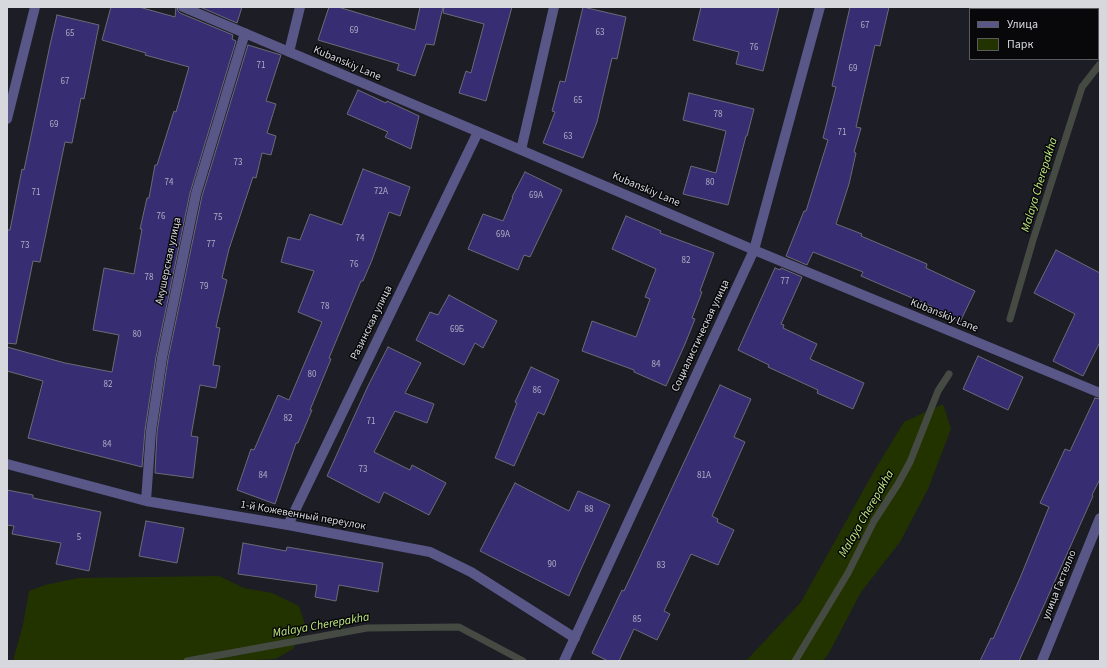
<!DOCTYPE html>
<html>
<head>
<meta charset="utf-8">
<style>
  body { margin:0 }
  #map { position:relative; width:1107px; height:668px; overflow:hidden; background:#1d1d26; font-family:"Source Sans 3",sans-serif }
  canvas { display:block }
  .frame { position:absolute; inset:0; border:8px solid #d7d8de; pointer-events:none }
  .legend { position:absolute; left:969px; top:8px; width:130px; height:52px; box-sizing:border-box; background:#08080b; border:1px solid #5b5b5f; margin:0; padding:5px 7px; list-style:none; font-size:12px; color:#d7d8de }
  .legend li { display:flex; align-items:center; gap:8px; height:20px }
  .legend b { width:20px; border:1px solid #5b5b5f }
</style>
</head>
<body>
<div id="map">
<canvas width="1107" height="668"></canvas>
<div class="frame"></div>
<ul class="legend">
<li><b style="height:5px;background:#595788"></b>Улица</li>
<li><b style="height:11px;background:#230"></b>Парк</li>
</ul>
</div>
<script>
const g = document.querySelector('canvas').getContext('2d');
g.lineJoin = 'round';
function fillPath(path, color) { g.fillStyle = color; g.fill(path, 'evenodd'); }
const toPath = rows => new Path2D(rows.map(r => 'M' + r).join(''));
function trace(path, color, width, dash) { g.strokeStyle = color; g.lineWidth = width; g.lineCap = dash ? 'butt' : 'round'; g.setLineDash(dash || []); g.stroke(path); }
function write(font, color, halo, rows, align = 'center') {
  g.font = font + ' "Source Sans 3",sans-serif'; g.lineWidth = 3; g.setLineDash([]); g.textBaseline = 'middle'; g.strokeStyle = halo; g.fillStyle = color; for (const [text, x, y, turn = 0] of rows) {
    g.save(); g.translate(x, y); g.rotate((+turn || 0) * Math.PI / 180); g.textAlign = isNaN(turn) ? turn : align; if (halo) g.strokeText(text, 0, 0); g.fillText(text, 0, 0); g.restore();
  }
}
const green = toPath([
  [943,404,951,429,928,489,900,542,861,592,829,653,823,661,746,661,801,602,873,473,904,422],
  [219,576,244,588,272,593,299,606,305,625,293,649,275,659,234,661,14,661,14,657,23,625,29,591,45,585,78,578]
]);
const stream = toPath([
  [1010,319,1033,240,1082,87,1100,64],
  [187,661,367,628,459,627,523,661],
  [795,661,848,573,874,521,898,484,910,462,938,391,949,374]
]);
const building = toPath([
  [111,7,139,7,175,17,176,7,177,7,178,11,180,13,233,35,232,39,236,41,190,193,156,357,145,430,142,467,28,438,43,381,7,371,7,347,65,363,112,372,119,335,93,330,104,268,134,274,142,229,140,229,147,198,149,198,155,165,157,165,174,111,176,112,189,67,145,55,146,53,102,40,111,7],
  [200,7,242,7,237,23,200,7],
  [329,7,338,7,415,30,420,7,443,7,434,45,426,44,415,76,397,70,399,64,318,40,329,7],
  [444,7,512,7,486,101,459,93,466,71,471,73,484,24,443,13,444,7],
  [583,7,626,17,617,59,612,58,597,122,583,158,543,143,555,112,552,111,560,81,565,82,583,7],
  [701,7,779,7,763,71,736,64,739,52,693,40,701,7],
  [850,7,889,7,880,46,875,45,856,127,861,128,854,152,856,153,849,184,836,224,862,234,861,236,927,264,926,268,975,291,960,322,932,309,933,307,861,276,863,272,813,252,807,265,786,256,804,211,806,211,828,140,823,138,836,87,832,86,850,7],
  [57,15,99,25,84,99,81,98,72,143,65,142,40,262,33,261,16,344,7,343,7,230,10,230,22,169,24,170,50,45,57,15],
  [248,45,281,55,266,101,276,104,267,133,276,136,271,155,262,153,256,178,253,177,229,249,222,278,227,280,216,327,220,328,213,365,220,366,216,388,200,385,191,436,198,437,193,478,155,473,157,432,168,359,202,196,248,45],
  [358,90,386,103,387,101,419,116,411,149,385,137,388,132,347,114,358,90],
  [689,93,754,109,747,136,746,136,728,205,683,194,691,166,716,173,726,131,683,120,689,93],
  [363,169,410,187,400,216,389,212,372,260,363,281,361,281,329,358,331,359,310,410,312,410,298,443,296,443,275,504,237,490,251,449,254,450,278,395,289,400,322,322,298,312,314,271,281,262,288,237,300,240,310,214,342,225,363,169],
  [525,172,562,190,530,257,524,255,518,270,468,249,483,214,503,221,513,197,512,197,525,172],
  [626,216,661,231,660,233,714,253,700,291,702,292,692,318,695,319,685,344,666,386,634,372,634,370,582,351,592,321,636,337,650,299,645,297,656,269,612,249,626,216],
  [1056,250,1100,273,1100,342,1083,376,1053,361,1075,314,1034,293,1056,250],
  [775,268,780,270,781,268,802,277,781,324,784,325,783,328,817,344,810,359,864,383,853,409,817,393,818,390,768,367,769,365,738,350,775,268],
  [449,295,497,321,483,348,475,343,464,365,416,340,430,312,438,315,449,295],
  [388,347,421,363,405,393,434,404,427,423,395,411,374,452,410,470,412,465,446,483,429,515,384,492,379,503,327,476,368,386,388,347],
  [978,356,1023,377,1008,410,963,389,978,356],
  [531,367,559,380,544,415,538,412,514,466,495,458,517,403,515,402,531,367],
  [720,385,751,399,734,437,745,442,712,516,718,519,717,522,734,530,718,565,691,554,664,611,670,614,657,640,634,629,619,661,608,661,592,653,622,590,624,591,720,385],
  [1095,398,1100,399,1100,479,1092,495,1093,496,1019,661,980,661,991,638,993,639,1020,578,1049,507,1040,503,1065,449,1070,451,1095,398],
  [515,483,569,511,578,491,610,505,569,596,480,551,515,483],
  [7,490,33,495,33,498,101,512,89,571,56,564,61,543,12,534,14,526,7,525,7,490],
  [146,521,184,528,177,563,139,556,146,521],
  [243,543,286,551,287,547,383,563,378,592,339,585,336,601,315,597,317,585,238,574,243,543]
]);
const minor = toPath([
  [183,7,521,150,754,250,1100,393],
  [289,52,300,7],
  [7,119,35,7],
  [521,150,554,7],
  [7,464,146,501,288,525,430,552,471,572,575,638],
  [146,501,151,431,162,358,196,194,245,33],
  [288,525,478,132],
  [1042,661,1100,518]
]);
const tertiary = toPath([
  [564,661,754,250,820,7]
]);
const numberNames = [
  ["67",865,26],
  ["69",354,31],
  ["63",600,33],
  ["65",70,34],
  ["76",754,48],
  ["71",261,66],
  ["69",853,69],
  ["67",65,82],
  ["65",578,101],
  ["78",718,115],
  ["69",54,125],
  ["71",842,133],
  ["63",568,137],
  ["73",238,163],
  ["74",169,183],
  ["80",710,183],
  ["72А",381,192],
  ["71",36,193],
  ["69А",536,196],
  ["76",161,217],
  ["75",218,218],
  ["69А",503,235],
  ["74",360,239],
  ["77",211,245],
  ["73",25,246],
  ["82",686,261],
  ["76",354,265],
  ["78",149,278],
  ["77",785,282],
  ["79",204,287],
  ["78",325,307],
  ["69Б",457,330],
  ["80",137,335],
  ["84",656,365],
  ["80",312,375],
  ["82",108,385],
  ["86",537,391],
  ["82",288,419],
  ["71",371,422],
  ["84",107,445],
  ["73",363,470],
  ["84",263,476],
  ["81А",704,476],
  ["88",589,510],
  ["5",79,538],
  ["90",552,565],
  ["83",661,566],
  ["85",637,620]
];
const streetNames = [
  ["Kubanskiy Lane",347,64,23],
  ["Kubanskiy Lane",646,190,23],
  ["Акушерская улица",169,261,-78],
  ["Kubanskiy Lane",944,316,22],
  ["Разинская улица",372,323,-64],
  ["Социалистическая улица",701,336,-65],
  ["1-й Кожевенный переулок",303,516,10],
  ["улица Гастелло",1060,585,-68]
];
const waterNames = [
  ["Malaya Cherepakha",1040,185,-73],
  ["Malaya Cherepakha",867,514,-60],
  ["Malaya Cherepakha",321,626,-10]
];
fillPath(green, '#230');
trace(stream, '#454b43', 7);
fillPath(building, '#372d72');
trace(building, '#6b6b76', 1);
trace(minor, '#595788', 10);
trace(tertiary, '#595788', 10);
write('9px', '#afadc3', null, numberNames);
write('11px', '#d7d8de', '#08080b', streetNames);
write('italic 12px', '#c0ea7d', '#08080b', waterNames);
</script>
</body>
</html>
